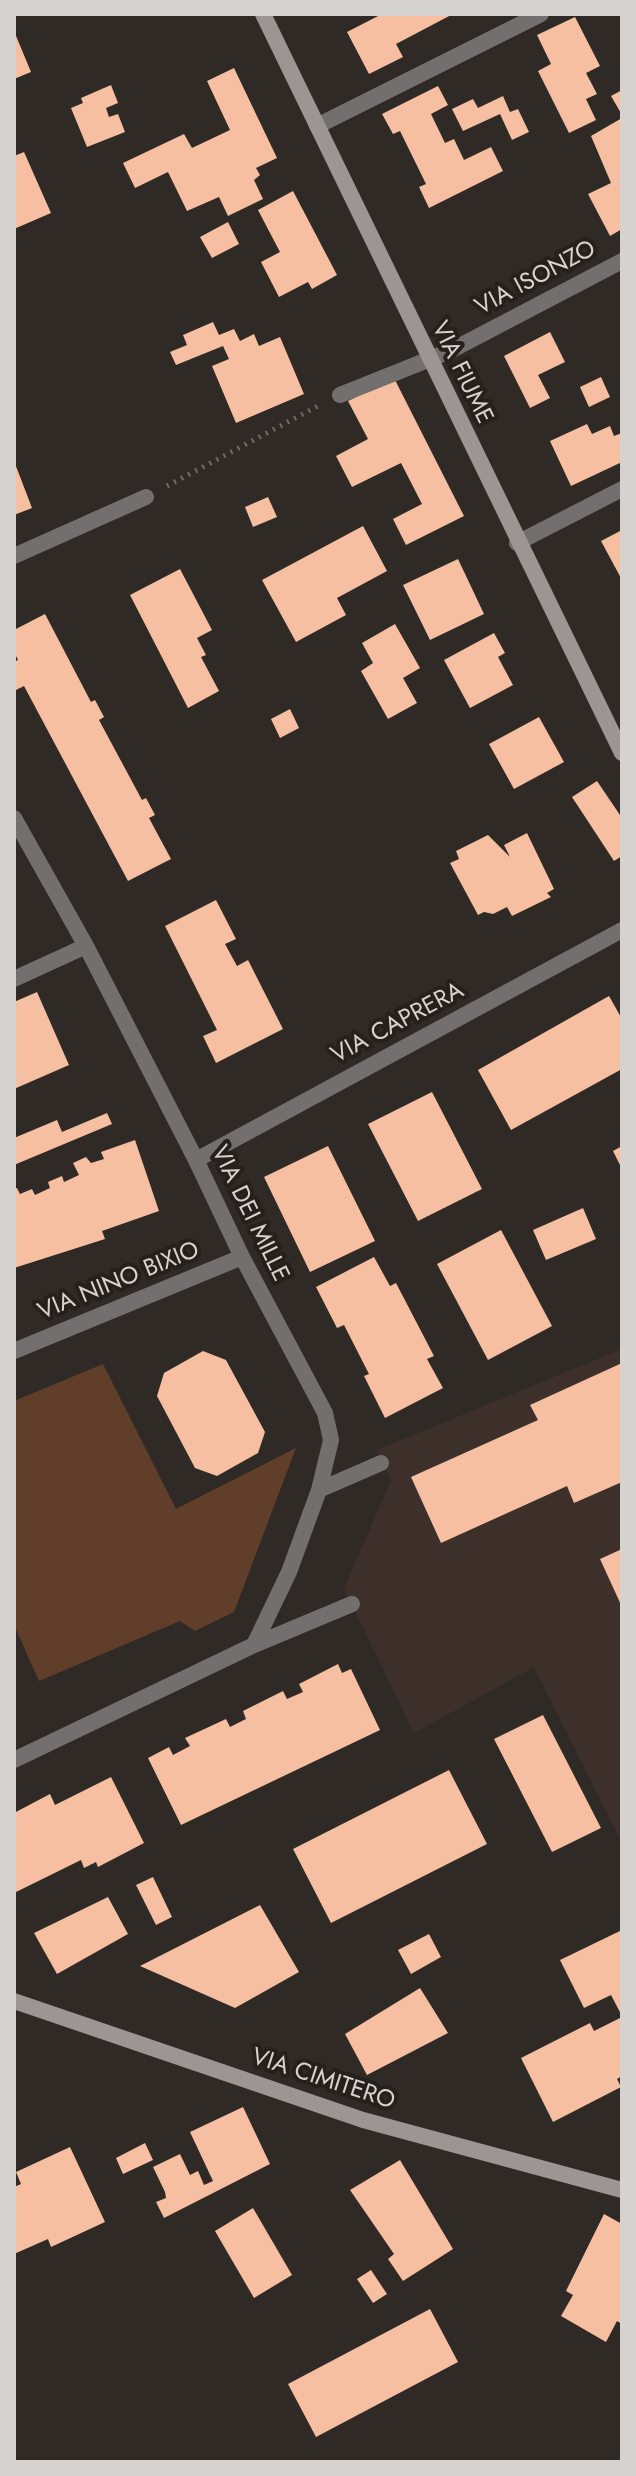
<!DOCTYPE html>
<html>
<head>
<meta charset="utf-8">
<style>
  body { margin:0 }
  #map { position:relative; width:636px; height:2476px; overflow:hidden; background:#302a26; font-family:Jost,sans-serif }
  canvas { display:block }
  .frame { position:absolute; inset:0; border:16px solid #d6d2cf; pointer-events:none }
</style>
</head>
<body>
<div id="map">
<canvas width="636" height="2476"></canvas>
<div class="frame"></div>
</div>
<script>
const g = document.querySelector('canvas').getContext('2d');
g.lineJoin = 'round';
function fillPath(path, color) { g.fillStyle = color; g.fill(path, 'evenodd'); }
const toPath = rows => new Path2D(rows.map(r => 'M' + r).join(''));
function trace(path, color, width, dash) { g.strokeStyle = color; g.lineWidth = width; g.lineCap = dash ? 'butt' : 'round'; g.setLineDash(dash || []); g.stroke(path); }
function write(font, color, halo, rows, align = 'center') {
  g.font = font + ' Jost,sans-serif'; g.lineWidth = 8; g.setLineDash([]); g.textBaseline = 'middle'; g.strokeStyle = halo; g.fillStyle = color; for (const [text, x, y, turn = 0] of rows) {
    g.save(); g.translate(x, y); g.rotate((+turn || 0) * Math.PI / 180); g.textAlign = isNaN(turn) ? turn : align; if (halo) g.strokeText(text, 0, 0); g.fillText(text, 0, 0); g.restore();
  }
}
const built = toPath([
  [622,1349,622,1843,534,1667,414,1733,344,1588,391,1481,377,1450]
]);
const green = toPath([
  [103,1364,176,1509,296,1448,234,1612,195,1631,180,1621,39,1681,14,1625,14,1401]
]);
const building = toPath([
  [382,14,453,14,396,44,403,57,369,74,347,32],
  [575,17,600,66,586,73,597,94,586,99,596,120,569,133,538,71,551,64,537,35],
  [14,31,31,72,14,79],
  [234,68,277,158,256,168,260,175,254,180,263,199,228,216,219,197,187,211,168,172,135,188,123,163,184,134,192,148,230,130,207,81],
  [111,85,118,103,106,108,109,117,118,114,125,132,87,147,71,108,83,103,81,98],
  [438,86,448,105,431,114,445,143,454,139,464,160,491,147,503,171,429,208,419,187,426,184,400,131,393,134,382,114],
  [622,90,622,115,611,96],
  [503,96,510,112,518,109,529,132,512,140,500,114,463,131,452,109,473,99,478,108],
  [622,118,622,229,610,236,588,194,611,183,591,136],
  [24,152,51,213,14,229,14,156],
  [293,191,337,275,312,289,308,282,279,297,261,262,280,252,258,210],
  [228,222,239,244,212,258,200,237],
  [213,322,219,335,234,329,240,341,254,334,259,346,280,337,304,394,236,423,212,366,229,359,223,346,176,365,170,352,187,345,183,335],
  [550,332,565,362,538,375,550,398,530,408,504,356],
  [601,377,610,397,589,407,580,387],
  [394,378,464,516,406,545,393,519,422,504,401,463,352,487,336,456,368,439,348,401],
  [587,424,592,434,610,426,614,436,622,433,622,462,571,486,550,441],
  [14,461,32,508,14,515],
  [268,497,277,517,253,527,245,507],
  [363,526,387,571,337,598,346,615,296,642,262,580],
  [622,530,622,580,601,541],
  [458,559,484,614,430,640,403,585],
  [180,569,212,630,197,638,206,655,201,657,219,691,188,708,130,595],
  [45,614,91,702,95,700,104,717,99,720,142,800,146,798,155,815,149,818,171,859,128,881,24,686,14,691,14,662,18,660,14,652,14,630],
  [395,624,420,668,403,678,417,703,388,719,361,671,373,663,362,643],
  [494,633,505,653,498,657,513,685,470,708,444,660],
  [290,709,299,728,280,738,271,719],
  [539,717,564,762,514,789,489,744],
  [597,781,622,818,622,856,614,861,572,797],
  [527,833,554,889,547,893,551,897,512,916,507,907,493,914,484,912,478,915,450,863,459,859,456,851,488,835,510,857,504,845],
  [216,900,236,939,225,944,237,966,248,960,283,1029,216,1063,203,1036,217,1030,165,926],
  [37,992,69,1065,14,1089,14,1002],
  [609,996,622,1019,622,1069,511,1130,478,1070],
  [432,1092,482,1189,418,1221,368,1124],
  [107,1113,112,1124,14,1165,14,1138,57,1120,62,1132],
  [135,1140,159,1211,102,1231,105,1239,14,1268,14,1189,17,1188,20,1194,32,1189,35,1195,50,1188,48,1182,62,1176,64,1182,79,1175,73,1163,86,1157,91,1163,104,1159,101,1152],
  [328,1146,375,1241,310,1272,264,1177],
  [622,1146,622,1169,613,1151],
  [583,1208,596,1239,546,1260,533,1230],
  [501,1230,552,1326,488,1360,437,1264],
  [374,1257,390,1286,396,1283,434,1356,427,1359,443,1388,385,1418,364,1376,369,1374,344,1325,337,1328,316,1287],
  [203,1351,226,1360,265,1432,258,1453,217,1476,195,1468,157,1396,164,1373],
  [622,1363,622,1482,574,1503,567,1486,441,1543,411,1477,538,1420,530,1405],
  [622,1549,622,1607,600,1559],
  [338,1664,342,1673,351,1669,380,1730,181,1825,148,1758,169,1747,173,1755,190,1746,185,1738,226,1719,230,1727,246,1719,243,1711,283,1691,287,1699,303,1692,299,1684],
  [543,1715,601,1828,552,1852,494,1739],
  [449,1770,487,1844,331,1923,293,1849],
  [111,1777,144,1843,98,1867,96,1862,84,1868,81,1860,14,1893,14,1813,50,1794,55,1805],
  [153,1877,172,1917,156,1925,136,1885],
  [108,1897,128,1934,57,1974,34,1933],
  [260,1905,299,1972,235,2008,140,1966],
  [622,1930,622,2016,611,1995,584,2008,560,1960],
  [429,1934,441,1957,411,1974,398,1950],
  [420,1988,448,2033,367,2075,345,2034],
  [620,2018,622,2076,617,2079,621,2087,553,2122,521,2058,590,2023,594,2031],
  [243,2107,270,2164,164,2218,156,2202,166,2198,165,2192,153,2167,180,2154,190,2175,198,2171,204,2185,213,2181,190,2132],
  [145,2143,153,2160,123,2174,116,2158],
  [70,2147,105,2222,51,2247,48,2239,14,2254,14,2187,21,2184,16,2172],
  [400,2160,453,2249,403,2281,388,2259,394,2254,350,2190],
  [253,2208,292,2275,254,2298,215,2231],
  [604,2214,622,2224,622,2324,617,2321,606,2342,561,2316,573,2295,566,2291],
  [371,2270,387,2294,373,2303,357,2279],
  [430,2309,458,2362,316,2437,288,2384]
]);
const path = toPath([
  [167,486,318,406]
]);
const street = toPath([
  [317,126,541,14],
  [340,395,450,351,622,261],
  [517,543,622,489],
  [14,556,146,497],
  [14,818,86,946,196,1160,242,1257,325,1413,331,1440,319,1490,289,1572,254,1645,14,1760],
  [14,979,86,946],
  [196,1160,622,930],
  [14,1351,242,1257],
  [319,1490,381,1463],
  [254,1645,352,1604]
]);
const secondary = toPath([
  [263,14,622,753],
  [14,2001,363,2120,622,2190]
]);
const streetNames = [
  ["VIA ISONZO",536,279,-28],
  ["VIA FIUME",461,373,64],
  ["VIA CAPRERA",398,1024,-28],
  ["VIA DEI MILLE",249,1214,64],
  ["VIA NINO BIXIO",119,1282,-22],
  ["VIA CIMITERO",323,2080,18]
];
fillPath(built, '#3d302a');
fillPath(green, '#613e2a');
fillPath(building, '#f6bfa1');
trace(path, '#706b68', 5, [2, 6]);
trace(street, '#736f6e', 16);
trace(secondary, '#9b9593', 16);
write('24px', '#d6d2cf', '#26201d', streetNames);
</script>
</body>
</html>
